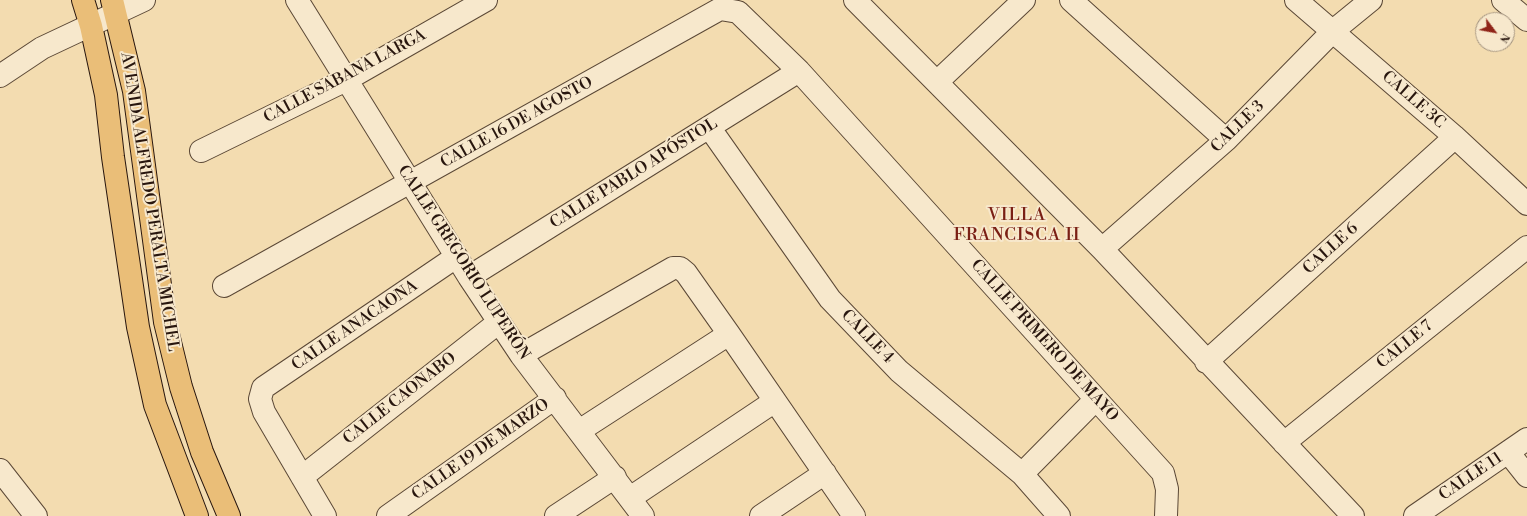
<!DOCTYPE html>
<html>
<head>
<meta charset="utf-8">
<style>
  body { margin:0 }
  #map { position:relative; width:1527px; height:516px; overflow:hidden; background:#f3dcb0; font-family:"Libre Bodoni",serif }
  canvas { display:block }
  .north { position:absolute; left:1475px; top:12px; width:40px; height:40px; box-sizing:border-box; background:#f7e8cc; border:1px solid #a49480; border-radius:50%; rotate:122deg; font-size:11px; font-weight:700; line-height:16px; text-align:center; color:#28160e }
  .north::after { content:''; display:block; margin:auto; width:14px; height:18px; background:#8f2418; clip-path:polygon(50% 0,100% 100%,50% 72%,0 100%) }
</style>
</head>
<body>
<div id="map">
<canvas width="1527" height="516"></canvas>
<div class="north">N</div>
</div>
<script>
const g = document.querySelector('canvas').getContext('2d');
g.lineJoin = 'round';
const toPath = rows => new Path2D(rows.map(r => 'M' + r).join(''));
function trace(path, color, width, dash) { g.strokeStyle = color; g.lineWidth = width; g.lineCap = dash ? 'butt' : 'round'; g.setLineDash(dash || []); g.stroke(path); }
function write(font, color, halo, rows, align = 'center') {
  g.font = font + ' "Libre Bodoni",serif'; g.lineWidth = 4; g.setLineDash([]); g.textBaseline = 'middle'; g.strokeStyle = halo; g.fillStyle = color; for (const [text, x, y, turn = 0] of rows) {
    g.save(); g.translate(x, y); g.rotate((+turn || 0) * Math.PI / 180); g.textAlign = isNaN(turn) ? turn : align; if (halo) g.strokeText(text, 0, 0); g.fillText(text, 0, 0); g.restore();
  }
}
const minor = toPath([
  [297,0,469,277,521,355,643,516],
  [855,0,1102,249,1353,516],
  [1071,0,1226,140],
  [1296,0,1455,137,1527,204],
  [1503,0,1527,20],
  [0,76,42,48,144,0],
  [937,82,1024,0],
  [709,127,830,299,899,371,1022,474,1059,516],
  [201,151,346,80,486,0],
  [1102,249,1226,140,1333,31,1371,0],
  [469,277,799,71],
  [224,286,720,9,738,12,799,71,1163,473,1167,489,1166,516],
  [521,355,673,268,680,268,686,273,729,334,854,516],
  [1206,362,1455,137],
  [579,431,729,334],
  [1284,443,1527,247],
  [1508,452,1527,476],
  [0,470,36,516],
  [1022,474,1096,399],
  [302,477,499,322],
  [630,498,775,401],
  [325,516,264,412,260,399,263,388,456,257],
  [388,516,555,398],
  [556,516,615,477],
  [761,516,825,473],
  [1415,516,1527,439]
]);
const major = toPath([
  [83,0,91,26,106,95,113,157,138,327,155,405,197,516],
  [112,0,134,91,165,322,181,387,202,452,229,516]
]);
const streetNames = [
  ["CALLE SABANA LARGA",345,77,-28],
  ["CALLE 3C",1413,100,41],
  ["CALLE 16 DE AGOSTO",517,123,-29],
  ["CALLE 3",1238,127,-44],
  ["CALLE PABLO APÓSTOL",634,174,-32],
  ["AVENIDA ALFREDO PERALTA MICHEL",149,202,81],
  ["CALLE 6",1331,249,-42],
  ["CALLE GREGORIO LUPERÓN",463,263,57],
  ["CALLE ANACAONA",355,326,-34],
  ["CALLE 4",867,337,46],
  ["CALLE PRIMERO DE MAYO",1044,341,48],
  ["CALLE 7",1405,345,-39],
  ["CALLE CAONABO",400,399,-38],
  ["CALLE 19 DE MARZO",481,450,-35],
  ["CALLE 11",1471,477,-34]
];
const neighbourhoodNames = [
  ["VILLA",1017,216],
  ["FRANCISCA II",1017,236]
];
trace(minor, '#5b4836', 24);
trace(major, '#28160e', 24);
trace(minor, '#f7e8cc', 22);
trace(major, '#eabe78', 22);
write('16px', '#28160e', '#f7e8cc', streetNames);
g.letterSpacing = '1px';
write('17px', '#7a1f14', '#f7e8cc', neighbourhoodNames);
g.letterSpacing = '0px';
</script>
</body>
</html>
